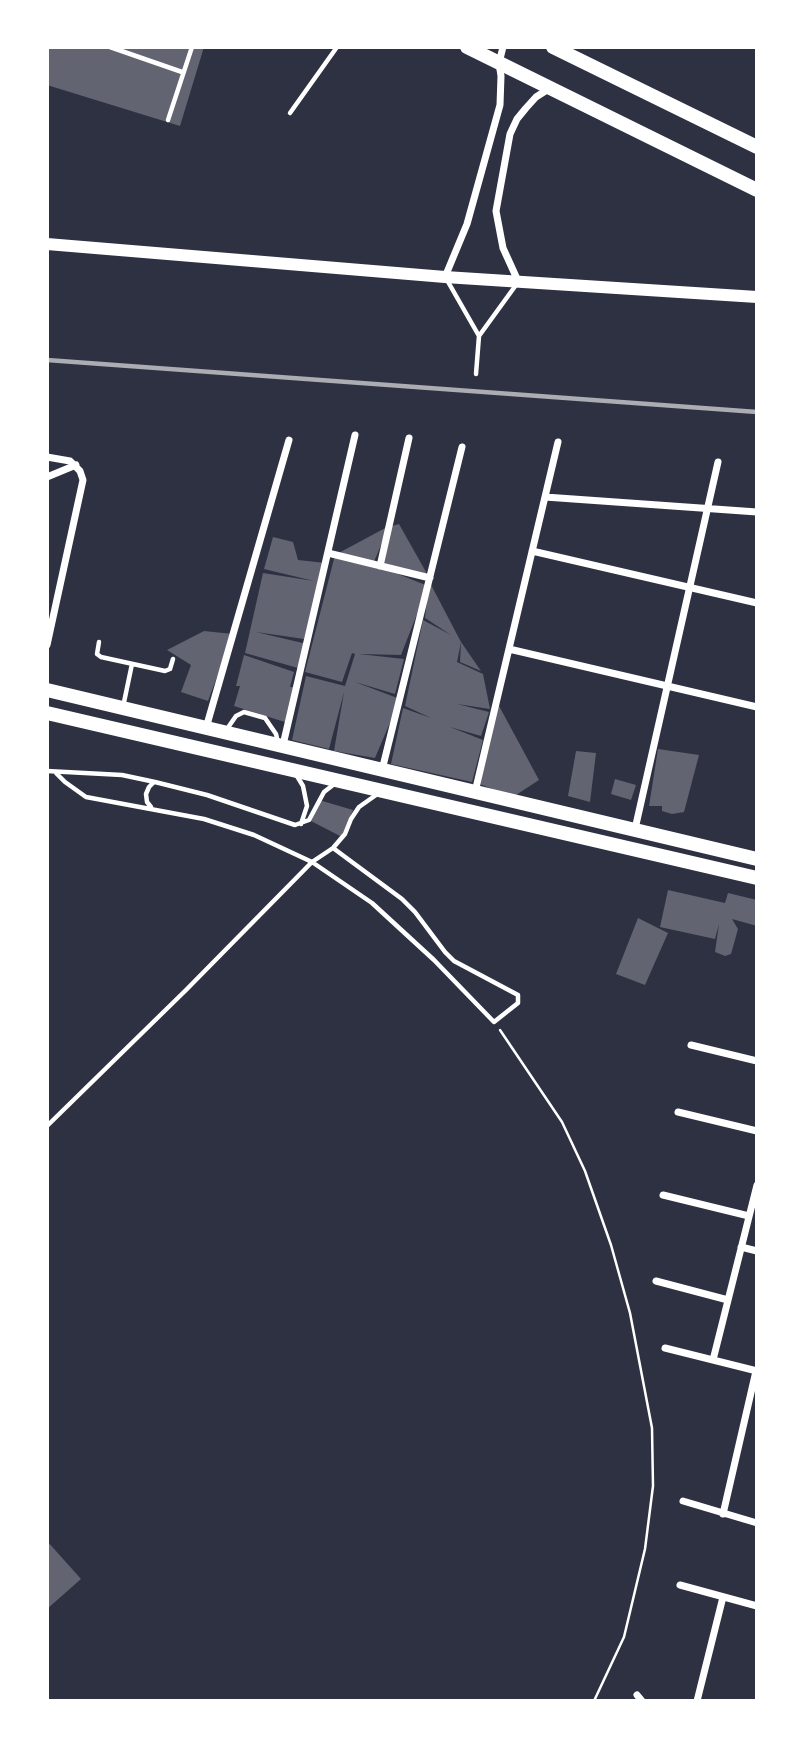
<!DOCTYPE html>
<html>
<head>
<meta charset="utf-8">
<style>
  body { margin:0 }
  #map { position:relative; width:804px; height:1748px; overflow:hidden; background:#2d3142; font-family:"DM Sans",sans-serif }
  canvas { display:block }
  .frame { position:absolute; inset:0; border:49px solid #fff; pointer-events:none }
</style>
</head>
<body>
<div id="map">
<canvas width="804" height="1748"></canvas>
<div class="frame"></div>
</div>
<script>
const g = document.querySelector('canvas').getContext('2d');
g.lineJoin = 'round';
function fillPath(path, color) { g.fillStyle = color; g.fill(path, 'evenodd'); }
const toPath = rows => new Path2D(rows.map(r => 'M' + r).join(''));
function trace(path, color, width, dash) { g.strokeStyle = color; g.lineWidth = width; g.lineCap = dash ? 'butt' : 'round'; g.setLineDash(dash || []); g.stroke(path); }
const building = toPath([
  [47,47,204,47,180,126,47,85],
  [399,524,426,572,426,577,383,566,392,526],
  [389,526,373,564,428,586,401,655,359,654,404,659,395,694,355,682,400,699,375,758,334,751,344,692,329,749,292,740,306,676,345,686,355,654,352,653,342,682,305,672,335,555],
  [273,537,293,542,298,560,326,563,304,639,256,632,307,644,298,668,245,653,263,573,314,581,264,569],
  [429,581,461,642,481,671,460,662,461,642,457,662,483,674,490,709,457,704,489,712,481,736,450,727,483,740,472,782,391,764,403,708,431,718,405,706,423,620,451,635,425,618],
  [204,631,233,634,208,701,181,692,191,665,167,650],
  [244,655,294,672,290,687,297,687,288,723,234,706,240,686,236,686],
  [498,704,539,780,513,797,477,783],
  [658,749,699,755,684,812,672,814,662,811,662,806,649,806],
  [576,751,596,753,590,802,568,796],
  [615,779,636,785,631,800,611,794],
  [319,800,353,810,342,837,309,820],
  [668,890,725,903,728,893,757,900,757,926,732,919,738,929,731,954,725,956,715,952,719,924,715,939,660,927],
  [638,918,668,933,645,985,616,974],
  [47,1541,81,1579,47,1609]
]);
const path = toPath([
  [500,1030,562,1122,585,1171,611,1245,630,1313,652,1428,653,1486,645,1549,624,1637,594,1701]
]);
const service = toPath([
  [110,47,182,72],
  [290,113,337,47],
  [168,120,192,47],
  [447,280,479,336],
  [476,374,479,336,516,285],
  [99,642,97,654,101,657,165,671,170,669,173,659],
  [123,707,132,664],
  [227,729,236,716,244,712,265,718,276,734,278,743],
  [47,771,122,775,155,782,207,795,295,825,309,820,324,792,333,785],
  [56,773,65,782,86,797,204,819,254,835,312,862,372,903,434,960,494,1022,518,1003,518,995,454,961,445,952,415,912,402,899,333,848],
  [297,776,303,786,307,806,301,824],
  [151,807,147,802,146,794,149,787,154,782],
  [47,1126,186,990,312,862,333,848,345,834,351,819,359,807,376,795]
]);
const minor = toPath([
  [445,277,467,224,500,105,501,76,499,63,503,47],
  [518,281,503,248,496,211,510,134,517,119,526,108,536,97,550,88],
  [47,457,70,461,80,471,83,480,47,645],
  [47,477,76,465],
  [545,497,757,512],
  [532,551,757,603],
  [328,553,430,578],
  [380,566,409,438],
  [509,649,757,707],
  [206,728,289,440],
  [283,745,355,435],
  [382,770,462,447],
  [475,792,558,442],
  [635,829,718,462],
  [691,1045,757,1061],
  [678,1112,757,1131],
  [663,1195,749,1216],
  [741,1247,757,1251],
  [656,1281,728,1300],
  [665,1348,757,1371],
  [713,1360,757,1185],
  [683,1501,757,1523],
  [723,1514,756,1371],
  [680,1585,757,1606],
  [637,1695,642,1701],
  [697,1701,723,1597]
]);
const tertiary = toPath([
  [47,244,445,277,757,297]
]);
const primary = toPath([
  [467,47,757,190],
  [553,47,757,147],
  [47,690,757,859],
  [47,713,757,878]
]);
const rail = toPath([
  [47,360,757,412]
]);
fillPath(building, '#626471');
trace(path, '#fff', 2.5);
trace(service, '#fff', 4.5);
trace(minor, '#fff', 7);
trace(tertiary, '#fff', 12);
trace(primary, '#fff', 14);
trace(rail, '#abadb3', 4.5);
</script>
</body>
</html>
